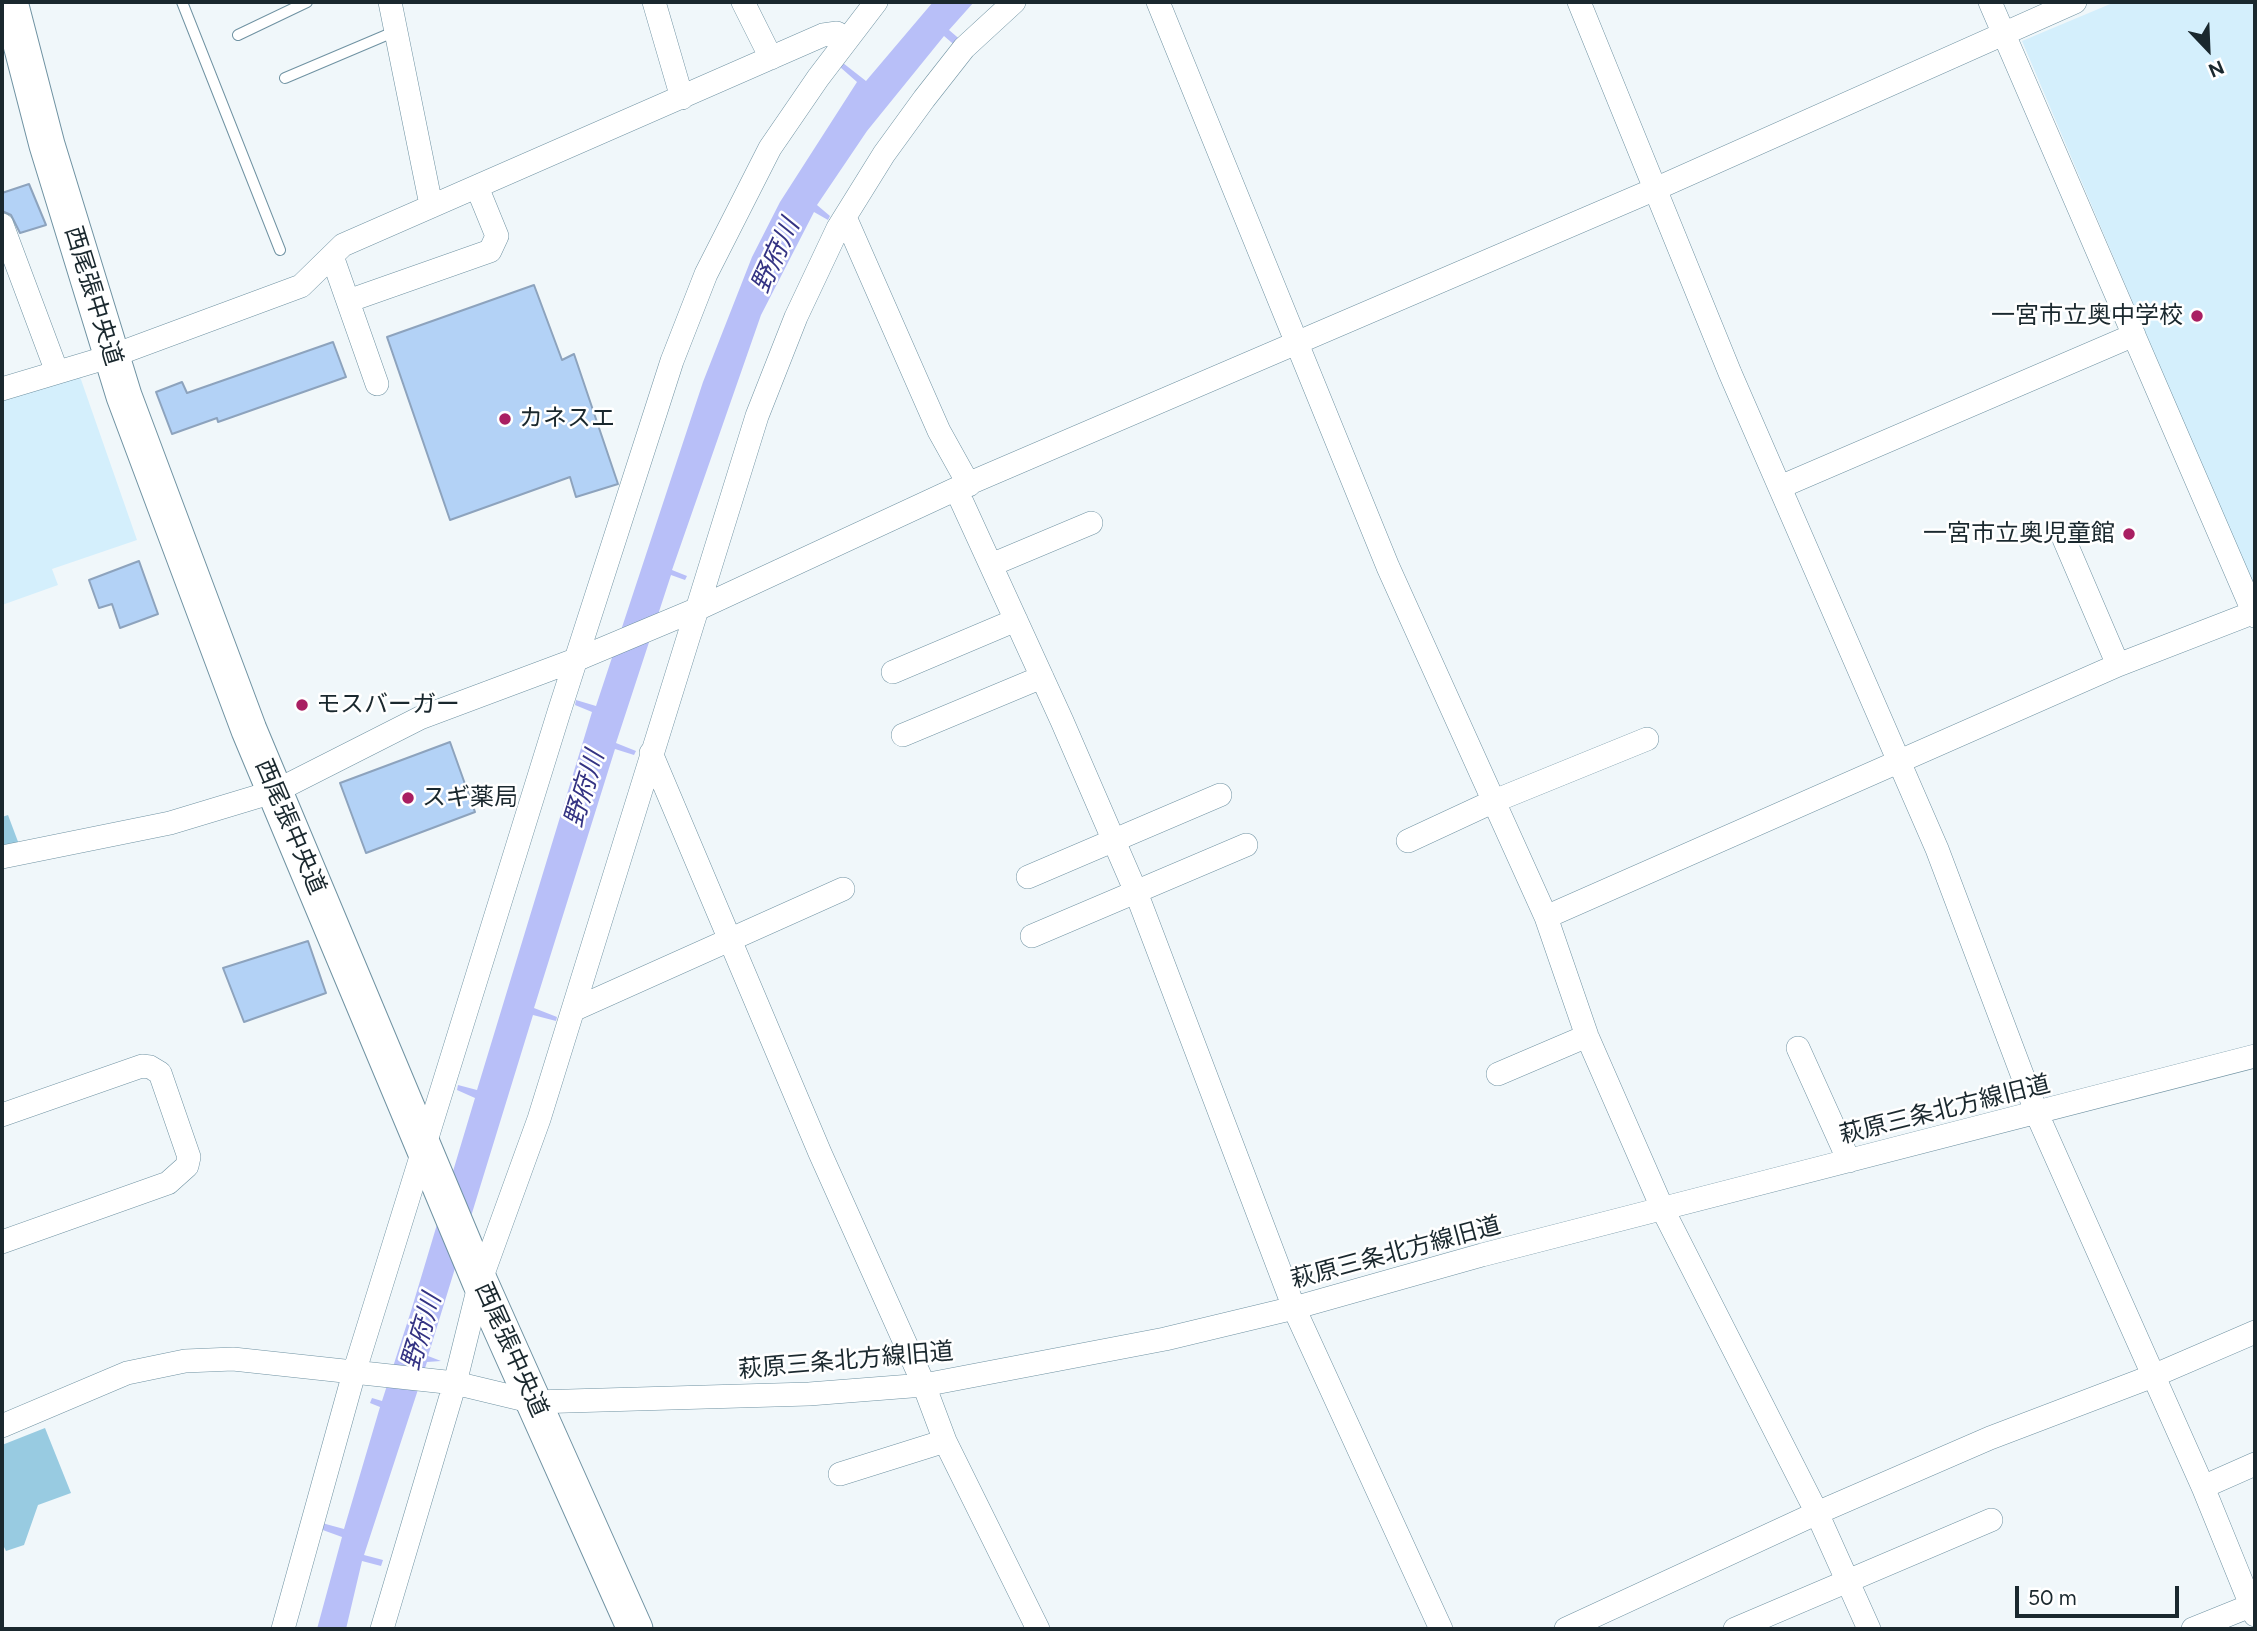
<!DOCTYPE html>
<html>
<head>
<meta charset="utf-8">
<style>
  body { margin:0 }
  #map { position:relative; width:2257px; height:1631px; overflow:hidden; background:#f0f7fa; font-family:Figtree,sans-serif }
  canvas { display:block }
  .frame { position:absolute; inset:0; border:4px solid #1a282e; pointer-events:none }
  .north { position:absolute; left:2173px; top:14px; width:70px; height:70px; -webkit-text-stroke:5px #fff; paint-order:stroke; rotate:157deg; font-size:19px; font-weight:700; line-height:28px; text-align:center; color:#1a282e }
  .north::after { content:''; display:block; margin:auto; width:24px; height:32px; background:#1a282e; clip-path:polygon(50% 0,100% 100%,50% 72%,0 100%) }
  .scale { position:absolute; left:2015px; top:1586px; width:164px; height:32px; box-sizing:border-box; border:4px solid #1a282e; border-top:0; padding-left:9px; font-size:21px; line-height:24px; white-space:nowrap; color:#1a282e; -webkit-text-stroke:5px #fff; paint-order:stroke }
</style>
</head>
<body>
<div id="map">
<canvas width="2257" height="1631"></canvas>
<div class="frame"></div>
<div class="north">N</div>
<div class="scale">50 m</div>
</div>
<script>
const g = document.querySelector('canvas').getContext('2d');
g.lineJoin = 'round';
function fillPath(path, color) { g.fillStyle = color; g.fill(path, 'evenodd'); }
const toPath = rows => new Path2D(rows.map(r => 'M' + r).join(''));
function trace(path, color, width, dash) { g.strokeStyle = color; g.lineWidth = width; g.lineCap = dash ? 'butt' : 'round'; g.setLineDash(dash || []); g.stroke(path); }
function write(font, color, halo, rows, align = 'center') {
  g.font = font + ' Figtree,"Noto Sans JP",sans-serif'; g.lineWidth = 5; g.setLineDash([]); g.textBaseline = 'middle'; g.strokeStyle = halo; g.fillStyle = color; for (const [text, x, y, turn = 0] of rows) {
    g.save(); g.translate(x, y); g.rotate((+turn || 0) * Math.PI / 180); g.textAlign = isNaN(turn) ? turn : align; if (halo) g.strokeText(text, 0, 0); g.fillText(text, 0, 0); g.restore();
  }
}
const built = toPath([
  [2115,2,2255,2,2255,591,2022,41],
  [78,371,137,540,52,569,58,585,2,605,2,396]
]);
const green = toPath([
  [8,815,20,847,2,850,2,817],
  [45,1428,71,1493,38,1505,24,1545,6,1551,2,1543,2,1445]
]);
const water = toPath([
  [933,2,974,2,949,30,963,42,958,48,944,36,867,131,817,205,830,216,828,220,814,212,761,315,672,570,687,576,685,580,671,575,616,743,636,751,634,755,615,749,534,1008,557,1017,556,1021,533,1015,428,1356,441,1361,427,1362,364,1555,383,1560,381,1566,362,1561,346,1629,317,1629,342,1537,320,1529,322,1523,344,1529,380,1407,370,1403,372,1398,382,1401,411,1311,475,1098,457,1090,458,1085,477,1090,592,712,575,705,576,700,596,706,703,382,752,257,780,202,857,82,840,67,843,63,866,81]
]);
const building = toPath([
  [29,184,46,225,20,233,11,215,2,211,2,193,29,184],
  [534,285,562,360,574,354,618,484,576,497,570,477,450,520,387,337,534,285],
  [333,342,346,377,218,422,217,418,172,434,156,392,182,382,187,393,333,342],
  [139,561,158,614,120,628,112,604,99,608,89,580,139,561],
  [450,742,475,812,366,853,340,783,450,742],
  [308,941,326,993,244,1022,223,968,308,941]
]);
const lane = toPath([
  [182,2,280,250],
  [238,35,307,2],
  [285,78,396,31]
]);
const street = toPath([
  [390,2,431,205],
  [654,2,682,98],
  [743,2,771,58],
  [1158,2,1388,567,1546,917,1587,1036,1663,1210,1817,1513,1869,1629],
  [1579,2,1730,373,1937,849,2037,1114,2203,1487,2255,1615],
  [1990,2,2255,616],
  [845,217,939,431,969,485],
  [2,225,57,372],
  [332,256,377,384],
  [348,301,490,251,497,236,477,187],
  [2,389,112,356,301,286,343,245,823,35,837,33,847,39],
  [1780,487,2134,335],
  [956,489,1062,721,1136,892,1294,1308,1441,1629],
  [2064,539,2118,665],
  [991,565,1091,523],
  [893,672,1016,620],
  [903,735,1042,677],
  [651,753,820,1153,924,1385,945,1441,1038,1629],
  [1408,841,1492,802,1647,739],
  [2,857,170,823,276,791,420,718,583,657,695,610,956,489,1653,190,2075,2],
  [1028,877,1220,795],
  [1546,917,2118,665,2255,612],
  [1032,936,1246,845],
  [573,1010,843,889],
  [1798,1048,1849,1161],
  [1498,1074,1587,1036],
  [2,1115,142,1066,150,1067,160,1073,189,1157,187,1166,168,1183,2,1242],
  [2,1426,127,1373,185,1361,233,1359,455,1383,534,1402,809,1394,924,1385,1165,1339,1294,1308,1482,1255,2255,1056],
  [840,1474,945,1441],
  [2203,1487,2255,1464],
  [283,1629,354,1373,559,712,672,361,706,274,770,148,818,78,876,2],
  [382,1629,455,1383,480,1282,539,1119,757,416,796,317,838,228,884,154,924,99,964,48,1014,2],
  [1566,1629,1817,1513,1990,1438,2153,1376,2255,1332],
  [1735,1629,1991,1520],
  [2193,1629,2255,1604]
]);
const primary = toPath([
  [10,2,47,145,124,396,249,730,480,1282,635,1629]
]);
const markers = [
  [2197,316,7,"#a91f62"],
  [505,419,7,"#a91f62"],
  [2129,534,7,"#a91f62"],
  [302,705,7,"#a91f62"],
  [408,798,7,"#a91f62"]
];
const streetNames = [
  ["西尾張中央道",93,296,73],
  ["西尾張中央道",290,827,67],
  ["萩原三条北方線旧道",1945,1110,-14],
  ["萩原三条北方線旧道",1396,1253,-15],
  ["西尾張中央道",511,1350,66],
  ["萩原三条北方線旧道",846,1361,-5]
];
const poiNames = [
  ["一宮市立奥中学校",2183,316,"right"],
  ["カネスエ",519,419],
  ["一宮市立奥児童館",2115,534,"right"],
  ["モスバーガー",316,705],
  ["スギ薬局",422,798]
];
const waterNames = [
  ["野府川",776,256,-65],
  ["野府川",585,789,-73],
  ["野府川",422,1332,-73]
];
fillPath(built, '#d4effc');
fillPath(green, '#98cbe1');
fillPath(water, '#b8bff8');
fillPath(building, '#b3d2f6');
trace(building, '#8da3bd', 2);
trace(lane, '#6f92a2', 12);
trace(street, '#6f92a2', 24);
trace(primary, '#6f92a2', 37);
trace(lane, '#fff', 10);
trace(street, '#fff', 23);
trace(primary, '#fff', 35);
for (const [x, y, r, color] of markers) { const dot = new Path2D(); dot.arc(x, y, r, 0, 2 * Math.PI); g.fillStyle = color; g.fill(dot); trace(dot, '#fff', 2.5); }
write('24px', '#1a282e', '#fff', streetNames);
write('24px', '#1a282e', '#fff', poiNames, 'left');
write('italic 26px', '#343383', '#fff', waterNames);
</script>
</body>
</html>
